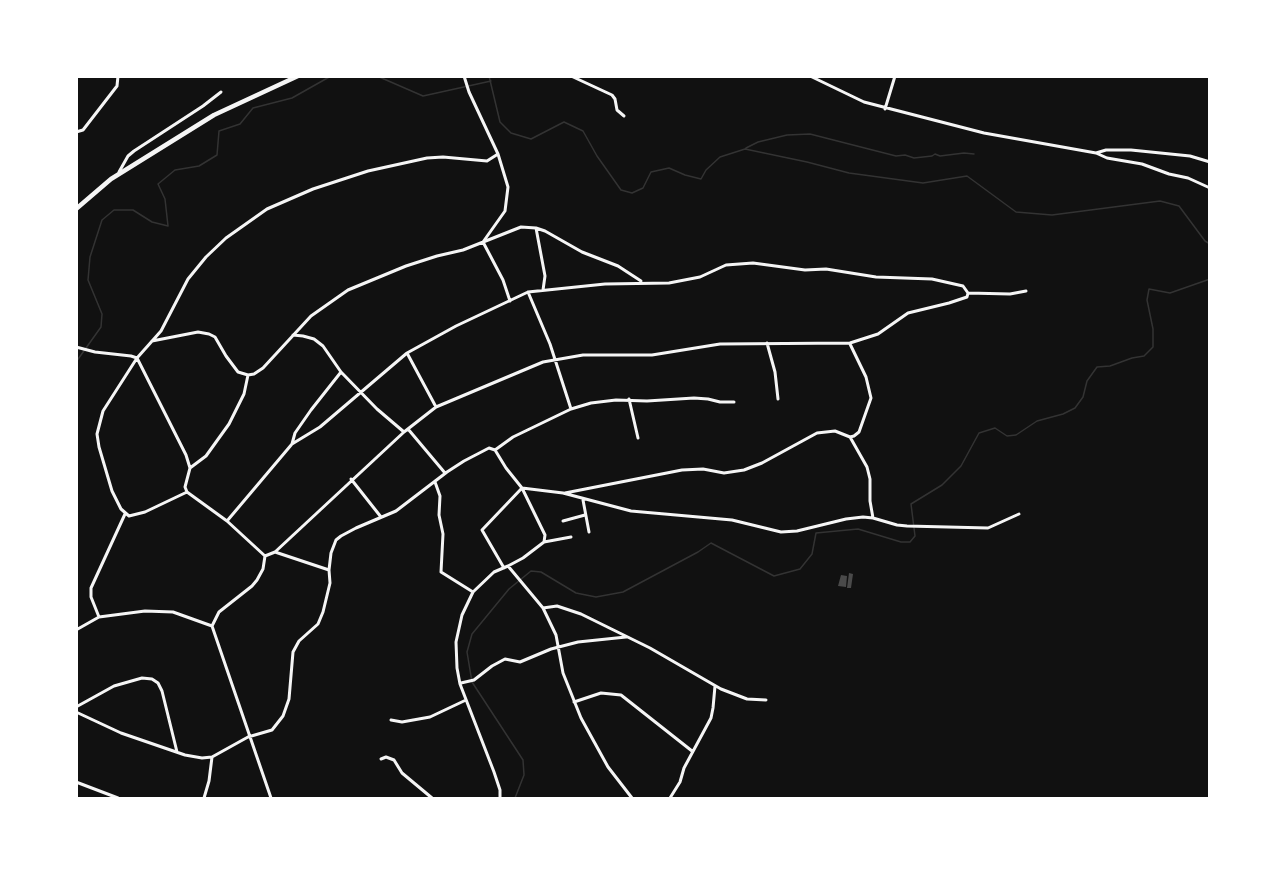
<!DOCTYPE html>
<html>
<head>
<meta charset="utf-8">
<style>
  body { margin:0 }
  #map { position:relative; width:1286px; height:875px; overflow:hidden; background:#111; font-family:Lato,sans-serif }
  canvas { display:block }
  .frame { position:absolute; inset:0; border:78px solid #fff; pointer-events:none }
</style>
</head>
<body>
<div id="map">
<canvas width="1286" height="875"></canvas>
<div class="frame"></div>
</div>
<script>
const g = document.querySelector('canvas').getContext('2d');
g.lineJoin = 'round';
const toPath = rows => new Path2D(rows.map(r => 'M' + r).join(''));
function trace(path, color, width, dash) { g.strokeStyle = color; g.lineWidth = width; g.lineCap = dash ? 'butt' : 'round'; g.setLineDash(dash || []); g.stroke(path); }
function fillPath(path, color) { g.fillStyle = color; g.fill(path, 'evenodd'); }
const stream = toPath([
  [377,76,423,96,491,81],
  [489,76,500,122,511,133,531,139,564,122,583,131,597,156,621,190,632,193,643,188,651,172,669,168,685,175,701,179,706,170,720,157,745,149,807,162,849,173,923,183,967,176,1016,212,1052,215,1160,201,1179,206,1205,241,1210,244],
  [746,148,758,142,787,135,810,134,896,156,905,155,914,158,932,156,935,154,940,156,964,153,974,154],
  [76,362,101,327,102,314,88,280,90,257,102,220,114,210,133,210,152,222,168,226,165,199,158,184,175,170,199,166,217,155,219,131,240,124,253,108,292,98,331,76],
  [515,798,524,775,523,760,472,682,467,652,472,634,509,589,531,571,541,572,576,593,596,597,623,592,698,552,711,543,774,576,800,569,812,554,816,533,858,529,901,542,910,542,915,536,911,504,942,485,961,466,979,433,995,428,1007,436,1016,435,1037,421,1063,414,1075,408,1083,397,1087,381,1097,367,1110,366,1132,358,1144,356,1153,347,1153,329,1147,300,1149,289,1170,293,1210,279]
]);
const building = toPath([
  [849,573,853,574,851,588,847,588],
  [841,575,847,576,846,587,838,586]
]);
const minor = toPath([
  [464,76,469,92,498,154,508,187,505,211,483,242,503,280,510,301],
  [571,76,612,95,615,99,617,110,624,116],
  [810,76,864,102,984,133,1096,153,1106,150,1131,150,1190,156,1210,162],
  [885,109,895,76],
  [76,132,83,130,117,86,118,76],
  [1096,153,1107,158,1142,164,1169,174,1188,178,1210,188],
  [119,172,128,156,134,151,203,106,221,92],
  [536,228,545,276,543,290],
  [528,292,550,344,571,409],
  [968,293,1010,294,1026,291],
  [293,335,303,336,314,339,323,346,341,372,377,409,404,432],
  [152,341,198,332,209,334,215,337,226,356,238,372,248,375,254,374,263,368,311,316,348,290,406,266,437,256,463,250,521,227,536,228,545,231,582,252,618,266,641,281],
  [767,343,775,372,778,399],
  [76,347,95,352,131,356,137,358,186,455,190,468,185,487,187,492,227,521,265,556,263,569,257,580,252,586,219,612,212,626,271,798],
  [407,353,436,407],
  [629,399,638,438],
  [408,429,445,473],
  [850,437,854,436,859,432,871,398,866,377,850,344],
  [292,444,295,433,311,410,341,372],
  [495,450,513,437,571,409,591,403,616,400,647,401,694,398,708,399,720,402,734,402],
  [190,468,206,456,229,424,244,394,248,375],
  [351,479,381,517],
  [435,482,440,496,439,515,443,534,441,572,473,592],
  [187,492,145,512,129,516,121,509,112,491,99,447,97,434,103,411,137,358,161,331,188,279,206,257,226,238,267,209,313,189,368,171,427,158,443,157,487,161,498,154],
  [565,493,682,470,703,469,724,473,744,470,762,463,817,433,835,431,850,437,867,467,870,479,870,501,873,518],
  [583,500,589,532],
  [227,521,292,444,320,427,407,353,456,326,528,292,605,284,669,283,700,277,726,265,753,263,805,270,826,269,876,277,932,279,963,286,968,293,967,297,949,303,908,313,878,334,850,343,720,344,652,355,583,355,543,362,436,407,404,432,275,552,265,556],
  [563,521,585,515],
  [544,542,571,537],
  [275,552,329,570],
  [508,566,543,608,556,635,563,673,581,718,608,767,632,798],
  [543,608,557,606,581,614,650,648,721,689,747,699,766,700],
  [99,617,91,597,91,588,125,514],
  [76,630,99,617,145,611,173,612,212,626],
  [461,683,474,680,492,666,505,659,520,662,551,649,578,642,626,637],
  [574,702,601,693,621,695,692,751],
  [76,707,114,686,142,678,152,679,158,683,162,691,177,752],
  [76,712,121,733,185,755,202,758,212,757,248,737,272,730,283,716,289,699,293,652,299,641,318,624,323,612,330,583,329,570,331,553,336,540,341,536,356,528,396,511,447,472,464,461,489,448,495,450,506,468,522,488,563,493,631,511,732,520,781,532,797,531,846,519,863,517,873,518,897,525,907,526,988,528,1019,514],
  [391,720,402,722,430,717,466,700],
  [381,759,386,757,394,760,402,773,432,798],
  [76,782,118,798],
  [204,798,209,781,212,757],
  [500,798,500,790,494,772,460,684,457,668,456,642,462,615,473,592,494,572,508,566,523,558,544,542,545,535,522,488,482,530,504,568],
  [670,798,680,782,684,768,711,718,713,708,715,686]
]);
const secondary = toPath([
  [76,209,111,179,214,115,298,76]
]);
trace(stream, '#333', 1.5);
fillPath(building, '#4a4a4a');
trace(minor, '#f5f5f5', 3);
trace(secondary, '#f5f5f5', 4.5);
</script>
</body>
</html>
